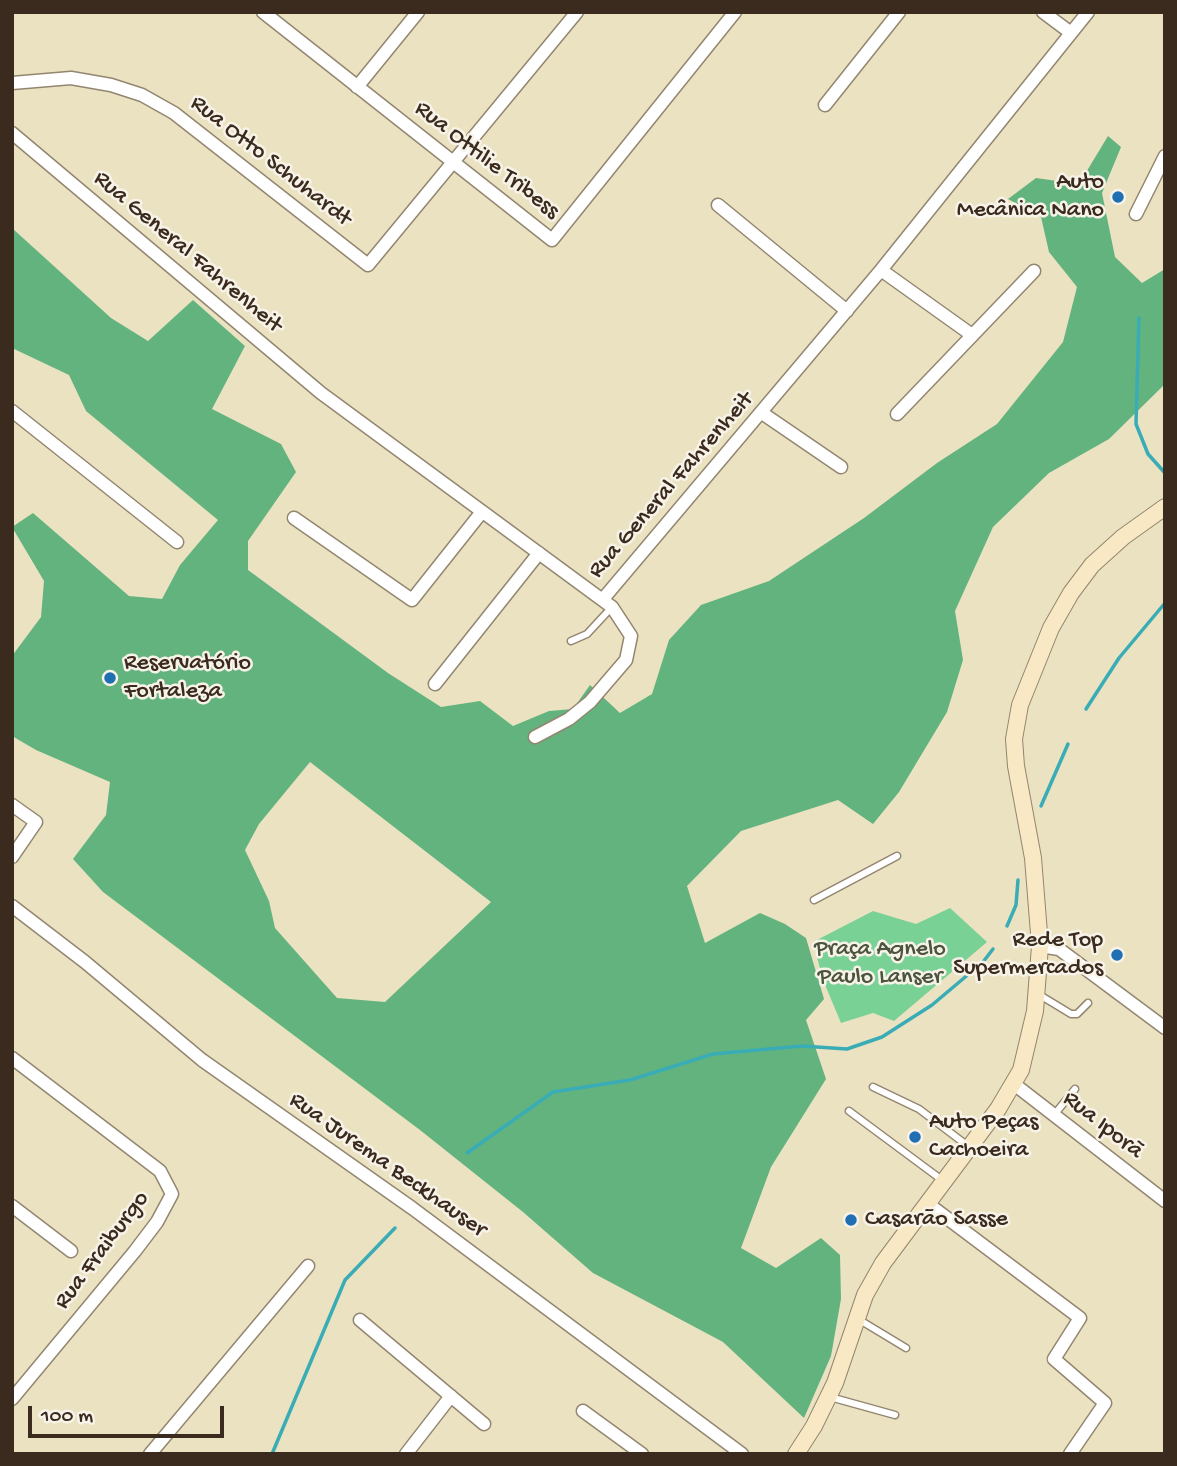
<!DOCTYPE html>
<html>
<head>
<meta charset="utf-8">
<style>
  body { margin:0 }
  #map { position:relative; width:1177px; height:1466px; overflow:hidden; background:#ebe2c2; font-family:"Gochi Hand",sans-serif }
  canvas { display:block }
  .frame { position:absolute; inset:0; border:14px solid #3b2a1e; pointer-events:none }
  .scale { position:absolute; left:28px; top:1406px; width:196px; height:32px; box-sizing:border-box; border:4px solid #3b2a1e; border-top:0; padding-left:9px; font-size:21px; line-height:24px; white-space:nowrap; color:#3b2a1e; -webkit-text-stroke:5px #f7f3e8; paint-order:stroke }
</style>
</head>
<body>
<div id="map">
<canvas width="1177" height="1466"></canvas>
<div class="frame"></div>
<div class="scale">100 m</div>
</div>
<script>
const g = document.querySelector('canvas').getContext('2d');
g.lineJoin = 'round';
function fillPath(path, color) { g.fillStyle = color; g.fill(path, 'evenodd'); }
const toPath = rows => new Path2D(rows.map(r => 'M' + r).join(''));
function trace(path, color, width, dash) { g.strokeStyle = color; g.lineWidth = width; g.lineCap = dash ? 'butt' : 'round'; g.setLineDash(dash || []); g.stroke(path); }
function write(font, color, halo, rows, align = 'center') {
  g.font = font + ' "Gochi Hand",sans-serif'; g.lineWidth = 5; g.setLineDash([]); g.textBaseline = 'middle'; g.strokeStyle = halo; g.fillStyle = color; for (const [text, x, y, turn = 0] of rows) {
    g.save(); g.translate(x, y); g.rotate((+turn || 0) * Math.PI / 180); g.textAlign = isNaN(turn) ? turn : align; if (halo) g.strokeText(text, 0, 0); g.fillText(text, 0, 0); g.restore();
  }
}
const green = toPath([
  [950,908,987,942,894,1021,873,1013,841,1023,823,980,813,942,873,911,916,924]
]);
const forest = toPath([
  [1108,136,1121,147,1102,193,1115,257,1142,283,1165,269,1165,384,1109,439,1049,473,993,527,955,611,963,660,947,712,899,792,873,824,838,800,741,831,687,886,705,943,760,913,785,924,806,938,824,999,806,1020,826,1079,771,1167,741,1248,776,1268,821,1238,840,1255,841,1299,831,1356,804,1418,723,1342,593,1273,523,1212,420,1130,103,892,73,859,106,815,110,782,36,750,12,736,12,656,41,617,44,581,12,527,33,513,129,596,162,599,180,565,218,520,86,411,69,375,12,348,12,228,111,318,148,341,193,300,245,346,212,409,281,444,296,472,248,541,248,570,388,673,441,707,480,701,513,726,549,711,573,709,590,685,620,713,652,694,669,640,701,605,769,581,864,518,937,463,997,424,1063,342,1077,287,1049,252,1041,217,1008,199,1036,178,1079,184],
  [310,762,491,902,385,1002,337,998,275,928,269,901,245,850,259,824]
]);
const stream = toPath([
  [1139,318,1136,424,1148,454,1165,473],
  [1086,709,1119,658,1165,603],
  [1041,806,1068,744],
  [1007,926,1016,905,1018,880],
  [467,1153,553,1092,630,1080,713,1054,802,1046,847,1049,882,1037,932,1005,983,962,993,949],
  [272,1454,345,1280,395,1228]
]);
const service = toPath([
  [571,641,587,634,612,607],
  [814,900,897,856],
  [1038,994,1071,1014,1077,1014,1088,1003],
  [873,1087,919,1109,968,1146],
  [849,1111,942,1180],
  [1054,1115,1075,1089],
  [858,1319,906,1348],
  [830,1397,895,1415]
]);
const minor = toPath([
  [263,12,552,240,735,12],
  [1043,12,1071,33],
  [12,83,71,78,111,85,142,95,174,113,368,265,577,12],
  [357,87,418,12],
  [825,105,899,12],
  [12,133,321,393,612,607,631,636,626,660,590,702,569,719,535,737],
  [718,205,847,311],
  [1136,214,1165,156],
  [881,270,972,335],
  [12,411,177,542],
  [762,413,841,467],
  [897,414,1034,271],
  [294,518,412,600,481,513],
  [603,599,881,270,1088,12],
  [435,684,539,553],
  [12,805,36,822,12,857],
  [12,906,85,962,202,1060,412,1208,742,1454],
  [1040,946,1059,949,1165,1028],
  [12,1058,160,1171,172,1194,157,1222,135,1251,12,1399],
  [1014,1084,1165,1201],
  [927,1203,1080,1318,1054,1359,1105,1403,1070,1454],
  [12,1206,71,1251],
  [360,1320,484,1424],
  [583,1411,642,1454],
  [150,1454,308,1266],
  [406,1454,451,1396]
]);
const secondary = toPath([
  [796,1454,814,1426,835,1383,865,1295,883,1263,998,1109,1021,1070,1035,1011,1040,946,1033,858,1016,766,1014,739,1020,705,1051,628,1071,593,1092,565,1123,537,1165,507]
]);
const markers = [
  [1118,197,7,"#1f6fb2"],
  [110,678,7,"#1f6fb2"],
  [1117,955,7,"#1f6fb2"],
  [915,1137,7,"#1f6fb2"],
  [851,1220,7,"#1f6fb2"]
];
const streetNames = [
  ["Rua Ottilie Tribess",486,161,38],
  ["Rua Otto Schuhardt",270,162,38],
  ["Rua General Fahrenheit",187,253,40],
  ["Rua General Fahrenheit",672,486,-49],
  ["Rua Iporã",1102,1126,38],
  ["Rua Jurema Beckhauser",387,1166,35],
  ["Rua Fraiburgo",103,1251,-53]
];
const poiNames = [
  ["Auto",1104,183,"right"],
  ["Mecânica Nano",1104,211,"right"],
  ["Reservatório",124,664],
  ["Fortaleza",124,692],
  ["Rede Top",1103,941,"right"],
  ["Supermercados",1103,969,"right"],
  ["Auto Peças",929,1123],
  ["Cachoeira",929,1151],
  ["Casarão Sasse",865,1220]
];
const parkNames = [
  ["Praça Agnelo",880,950],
  ["Paulo Lanser",880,978]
];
fillPath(green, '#7ad196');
fillPath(forest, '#63b37f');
trace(stream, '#3aacb5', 3.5);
trace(service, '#938670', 9);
trace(minor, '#938670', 15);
trace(secondary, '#938670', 18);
trace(service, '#fff', 6);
trace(minor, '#fff', 12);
trace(secondary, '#f8e8c3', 16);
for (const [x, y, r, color] of markers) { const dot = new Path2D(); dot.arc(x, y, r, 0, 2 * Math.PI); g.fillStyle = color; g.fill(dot); trace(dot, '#f7f3e8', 2.5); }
write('24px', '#3b2a1e', '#f7f3e8', streetNames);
write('24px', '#3b2a1e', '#f7f3e8', poiNames, 'left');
write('24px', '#4b543c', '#f7f3e8', parkNames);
</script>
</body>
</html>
